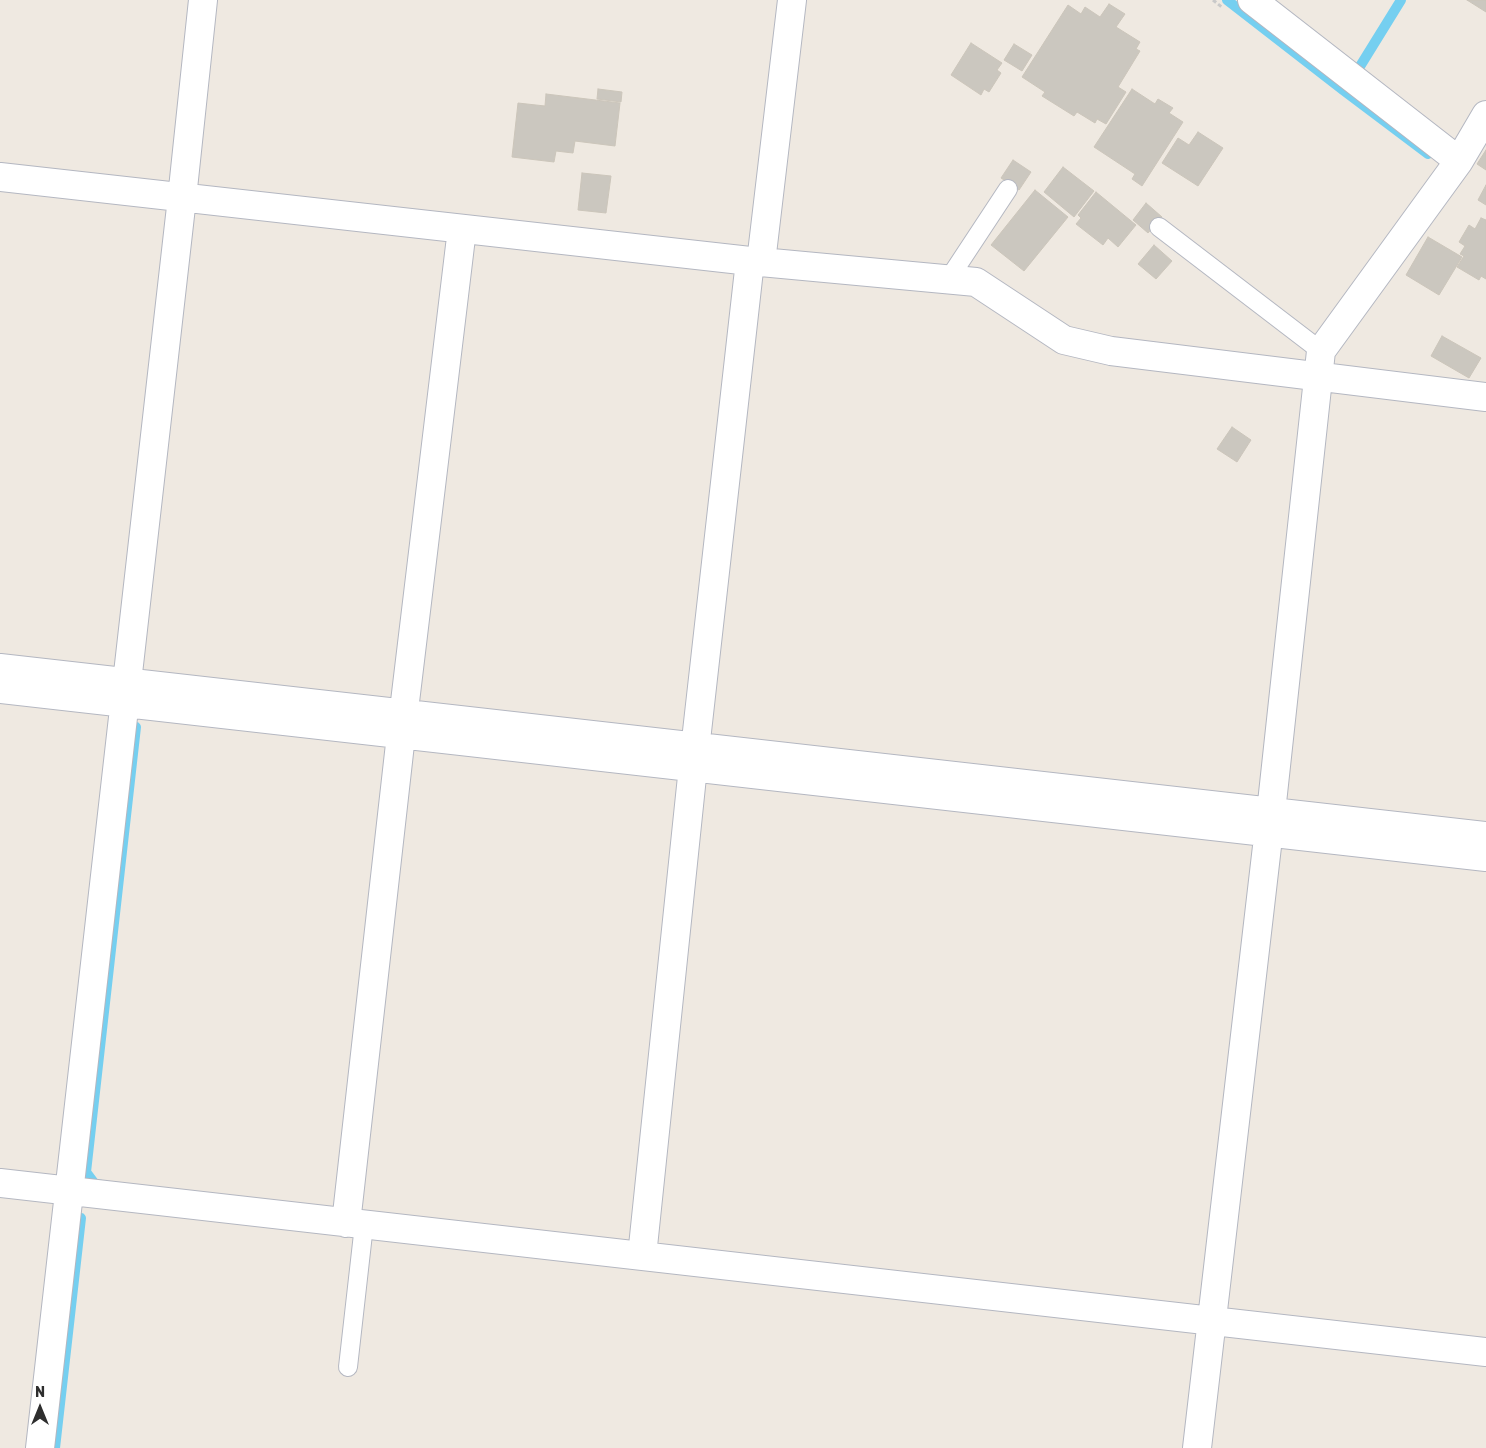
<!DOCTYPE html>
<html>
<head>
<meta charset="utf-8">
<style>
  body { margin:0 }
  #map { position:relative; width:1486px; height:1448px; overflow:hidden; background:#efe9e1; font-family:Rubik,sans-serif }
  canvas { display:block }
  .north { position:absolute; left:15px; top:1383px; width:50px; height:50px; -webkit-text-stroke:4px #fff; paint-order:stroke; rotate:0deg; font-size:14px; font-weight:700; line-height:20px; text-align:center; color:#2e2e2e }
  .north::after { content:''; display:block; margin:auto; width:18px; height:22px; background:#2e2e2e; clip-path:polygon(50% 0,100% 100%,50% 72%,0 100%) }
</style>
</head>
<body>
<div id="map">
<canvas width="1486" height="1448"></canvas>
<div class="north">N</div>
</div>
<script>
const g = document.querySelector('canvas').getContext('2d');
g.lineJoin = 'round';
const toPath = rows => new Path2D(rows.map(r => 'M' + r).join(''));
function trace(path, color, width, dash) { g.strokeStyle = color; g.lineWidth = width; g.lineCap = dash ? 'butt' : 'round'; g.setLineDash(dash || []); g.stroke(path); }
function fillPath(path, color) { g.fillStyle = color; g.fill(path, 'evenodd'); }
const stream = toPath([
  [1227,0,1343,90,1428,154],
  [1359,68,1401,0],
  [102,1185,95,1184,86,1172,136,727],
  [55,1448,81,1218]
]);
const building = toPath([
  [1467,0,1486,0,1486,12,1467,0],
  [1109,4,1125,14,1116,27,1140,42,1136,49,1140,51,1118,87,1126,92,1106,124,1097,119,1095,123,1077,112,1074,116,1042,96,1045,92,1022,77,1068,5,1081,14,1085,7,1100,17,1109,4],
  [971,43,1002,63,997,70,1001,73,989,92,984,89,981,95,951,75,971,43],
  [1014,44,1032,55,1022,71,1004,60,1014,44],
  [598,89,622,92,621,102,597,99,598,89],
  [1132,89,1155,104,1158,99,1173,108,1169,113,1183,122,1142,186,1132,179,1135,174,1094,147,1132,89],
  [546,94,620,103,615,146,575,141,573,153,556,151,554,162,512,157,518,103,545,106,546,94],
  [1198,132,1223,148,1198,186,1162,163,1178,138,1189,145,1198,132],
  [1486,150,1486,170,1477,164,1486,150],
  [1013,160,1031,172,1019,190,1001,178,1013,160],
  [1063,167,1094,191,1074,217,1044,192,1063,167],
  [582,173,611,176,606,213,578,210,582,173],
  [1486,185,1486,205,1478,200,1486,185],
  [1035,190,1068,217,1024,271,991,245,1035,190],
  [1096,192,1136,225,1118,247,1108,238,1103,245,1076,224,1081,218,1078,215,1096,192],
  [1146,203,1162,217,1148,233,1133,220,1146,203],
  [1481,218,1486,220,1486,279,1481,276,1479,280,1457,267,1464,256,1460,254,1465,246,1459,242,1469,225,1475,229,1481,218],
  [1428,237,1462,257,1439,295,1406,275,1428,237],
  [1154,245,1172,261,1156,279,1138,264,1154,245],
  [1442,336,1481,358,1469,378,1431,356,1442,336],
  [1232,427,1251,440,1237,462,1217,449,1232,427]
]);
const path = toPath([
  [1213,0,1223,8]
]);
const service = toPath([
  [1159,227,1321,351],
  [948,280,1008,189],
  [348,1367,364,1225]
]);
const minor = toPath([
  [1252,0,1459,161],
  [0,177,750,261,976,282,1064,340,1111,351,1486,397],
  [761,262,792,0],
  [0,668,1486,836],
  [0,689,1486,857],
  [0,1183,1486,1352],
  [346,1223,401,735,462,229],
  [642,1256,693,767,750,261],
  [40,1448,182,198,203,0],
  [1197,1448,1271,812,1321,351,1459,161,1486,115]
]);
trace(stream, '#75cff0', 10);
fillPath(building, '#cbc7bf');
trace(building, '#cbc5ba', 1);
trace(service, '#b4b7c1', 20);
trace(minor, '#b4b7c1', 30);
trace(path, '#c9c9c9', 3, [4, 2.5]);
trace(service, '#fff', 18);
trace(minor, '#fff', 28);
</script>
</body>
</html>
